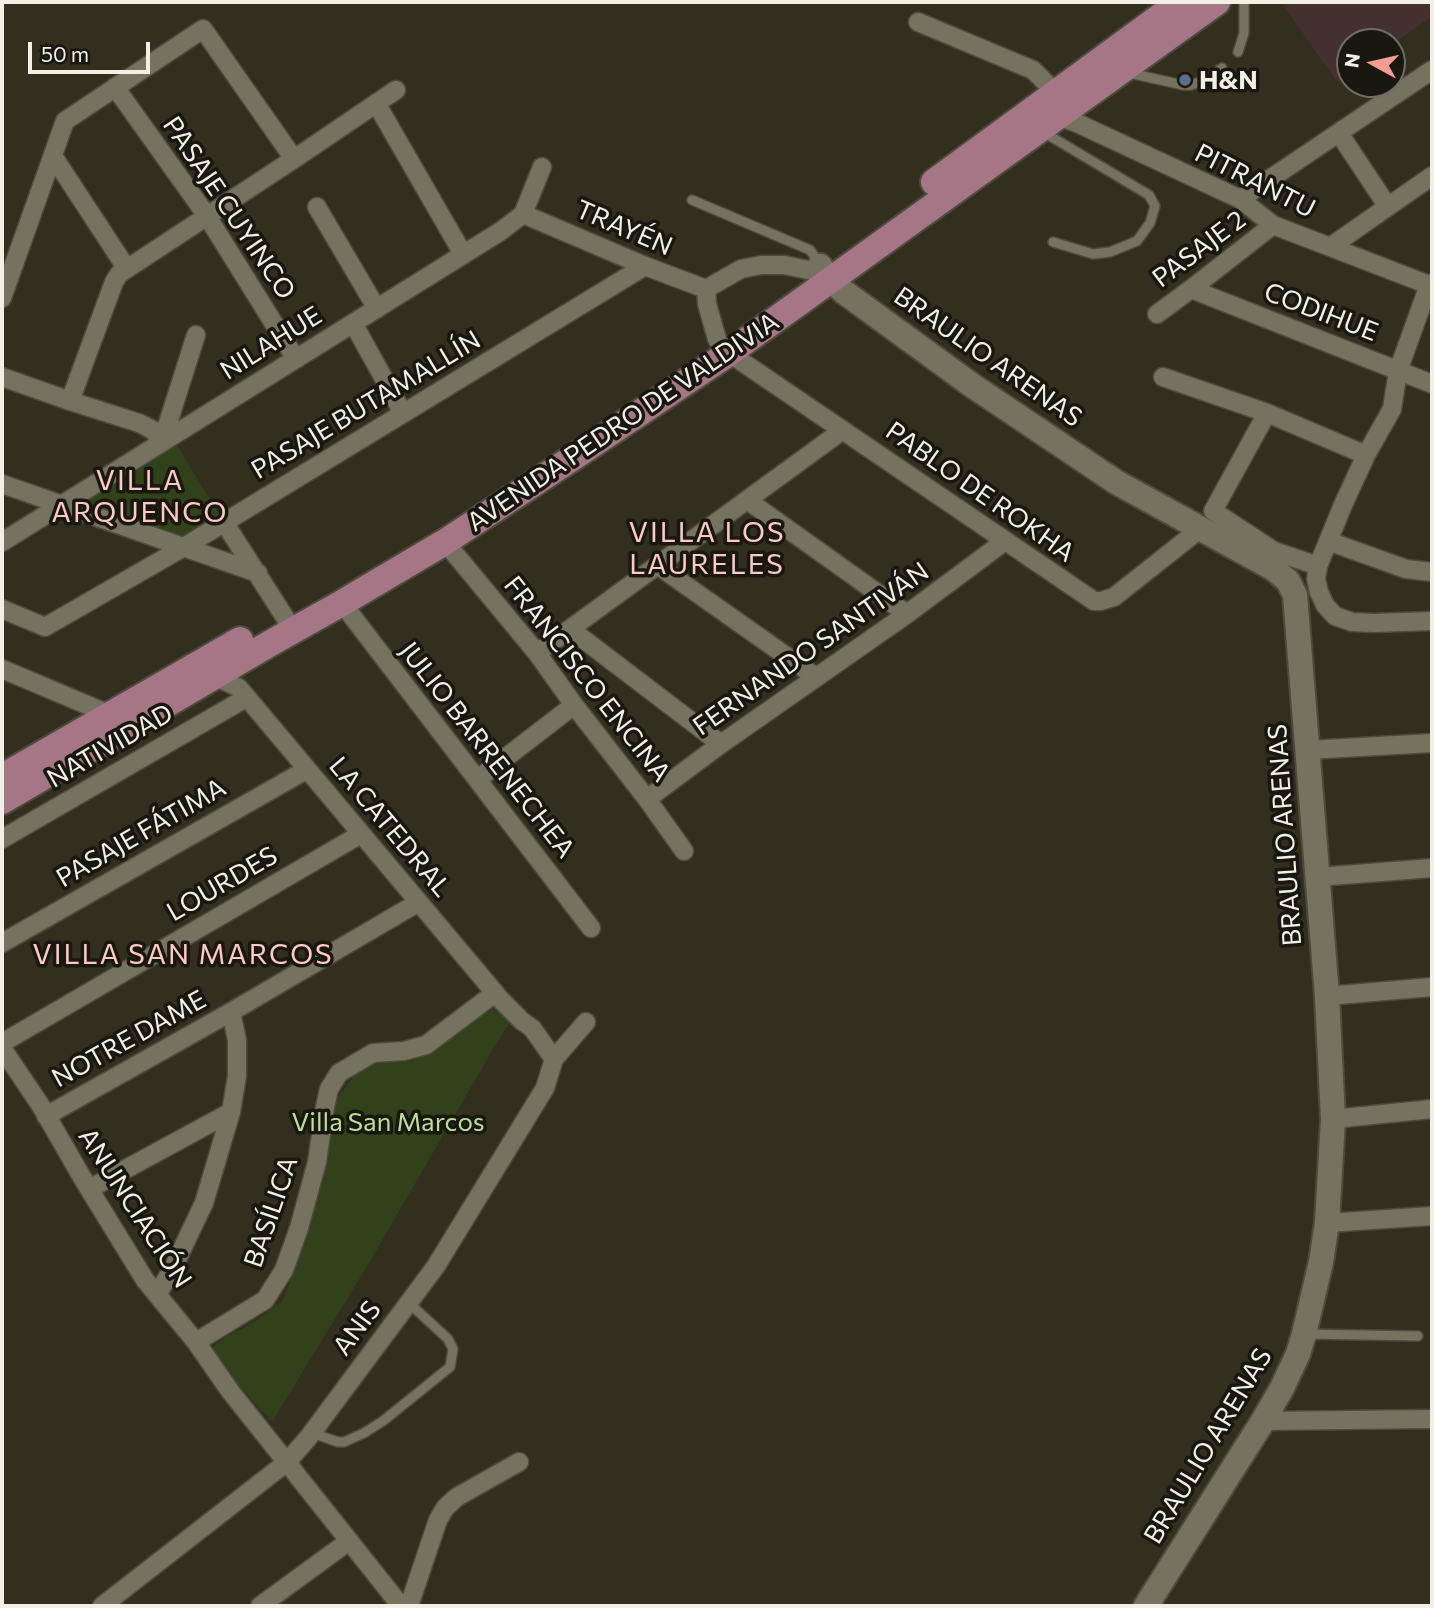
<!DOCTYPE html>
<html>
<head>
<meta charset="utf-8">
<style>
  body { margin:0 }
  #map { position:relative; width:1434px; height:1608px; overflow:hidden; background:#322f1f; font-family:Commissioner,sans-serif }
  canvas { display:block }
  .frame { position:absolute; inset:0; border:4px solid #f2f0e5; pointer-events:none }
  .north { position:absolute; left:1336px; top:28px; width:70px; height:70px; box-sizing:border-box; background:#181710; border:2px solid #6f6e65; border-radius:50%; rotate:278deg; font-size:19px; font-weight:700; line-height:28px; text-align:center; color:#f2f0e5 }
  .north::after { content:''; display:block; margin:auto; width:24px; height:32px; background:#f59c92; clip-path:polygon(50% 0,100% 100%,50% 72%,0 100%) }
  .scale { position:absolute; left:28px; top:42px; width:122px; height:32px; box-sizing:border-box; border:4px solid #f2f0e5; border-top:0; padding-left:9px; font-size:21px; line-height:24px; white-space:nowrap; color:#f2f0e5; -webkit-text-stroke:5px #181710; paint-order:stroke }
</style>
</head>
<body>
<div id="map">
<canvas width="1434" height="1608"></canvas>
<div class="frame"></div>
<div class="north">N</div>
<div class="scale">50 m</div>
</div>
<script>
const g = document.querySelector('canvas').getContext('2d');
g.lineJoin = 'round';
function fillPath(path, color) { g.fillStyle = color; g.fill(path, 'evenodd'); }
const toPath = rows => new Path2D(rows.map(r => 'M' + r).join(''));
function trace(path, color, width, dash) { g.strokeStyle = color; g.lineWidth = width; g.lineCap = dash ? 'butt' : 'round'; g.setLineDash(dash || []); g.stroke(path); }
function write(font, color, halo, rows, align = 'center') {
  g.font = font + ' Commissioner,sans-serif'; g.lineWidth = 7; g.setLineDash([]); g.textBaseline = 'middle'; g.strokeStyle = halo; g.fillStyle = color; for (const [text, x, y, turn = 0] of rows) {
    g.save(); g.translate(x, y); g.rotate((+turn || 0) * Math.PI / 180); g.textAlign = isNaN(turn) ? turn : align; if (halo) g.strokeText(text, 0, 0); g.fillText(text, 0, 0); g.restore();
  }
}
const industrial = toPath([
  [1281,2,1432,2,1432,16,1392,45,1392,42,1350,42,1350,74,1338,83]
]);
const green = toPath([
  [176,444,219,514,181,538,79,504],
  [492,1010,515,1017,502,1034,366,1268,272,1422,208,1351,227,1336,248,1326,282,1302,296,1266,325,1169,333,1114,337,1098,356,1074,376,1062,412,1061,429,1053,482,1015]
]);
const lane = toPath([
  [1238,52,1244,33,1244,2],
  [1129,73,1183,85,1191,85,1206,80,1222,68],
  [1042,132,1055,139,1149,195,1155,206,1150,223,1137,241,1110,252,1093,254,1053,242],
  [692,200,810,250,820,264],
  [1306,1334,1418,1336],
  [312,1433,338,1442,344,1442,364,1433,383,1421,450,1367,453,1349,448,1339,409,1303]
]);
const street = toPath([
  [918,22,1033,70,1056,93],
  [115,87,207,216,296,359],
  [376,103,463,254],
  [1057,116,1077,123,1240,199,1273,225,1432,286],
  [1339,133,1388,207],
  [53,156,127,269],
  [1240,199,1432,70],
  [317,207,377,309],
  [523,214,645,266,706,289],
  [1330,247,1432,176],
  [1432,283,1429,285,1398,371,1392,409,1366,455,1343,505,1318,566,1316,579,1319,592,1325,605,1335,616,1352,622,1374,623,1432,621],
  [706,289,741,269,761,265,784,265,813,271],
  [706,289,707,304,717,339],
  [1191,289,1432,384],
  [2,298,65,121,203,29,294,159],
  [1157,314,1191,289,1273,225],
  [353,323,403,413],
  [729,353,1094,601,1101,601,1114,597,1200,529],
  [2,377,70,401,139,423,153,430,162,442],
  [1163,377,1267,413,1366,455],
  [70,401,114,282,119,274,294,159,396,90],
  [1267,413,1213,511,1274,551,1318,566],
  [162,442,196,335],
  [2,484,258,573],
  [747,500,907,614],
  [224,522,293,630],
  [1328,541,1406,569,1432,572],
  [2,542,501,231,523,214,542,167],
  [445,542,537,653,574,705,647,799,684,851],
  [657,565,816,677],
  [342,603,591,928],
  [2,609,45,627,184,547,645,266],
  [570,629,721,744],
  [537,653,843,430],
  [2,669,111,715],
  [215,676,239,688,501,1000,522,1021,532,1028,554,1059],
  [1308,750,1432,743],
  [478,779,574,705],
  [647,799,721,744,907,614,1005,541],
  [2,839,246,698],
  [1318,877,1432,868],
  [2,943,306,770],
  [1327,996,1432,987],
  [2,1043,361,834],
  [2,1048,41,1106,83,1179,145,1280,196,1342,230,1391,401,1606],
  [46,1116,231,1012,419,902],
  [1333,1119,1432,1109],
  [89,1189,231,1112],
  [1327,1223,1432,1216],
  [157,1295,173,1268,204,1203,231,1112,237,1076,237,1040,231,1012],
  [196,1342,265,1300,284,1270,299,1228,317,1162,325,1107,329,1089,339,1073,373,1053,404,1051,426,1045,495,993],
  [1263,1421,1432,1419],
  [102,1606,287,1462,308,1438,436,1266,545,1088,554,1059,586,1022],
  [260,1606,349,1541],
  [409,1606,438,1520,445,1508,457,1497,519,1462]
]);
const secondary = toPath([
  [820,266,830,279,844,292,973,386,1116,482,1274,569,1288,581,1295,595,1327,996,1333,1119,1327,1223,1321,1262,1304,1334,1298,1354,1282,1388,1263,1421,1146,1606]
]);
const primary = toPath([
  [934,182,1180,2],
  [2,777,240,640],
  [2,801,269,644,342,603,445,542,568,461,729,353,1217,2]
]);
const markers = [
  [1185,80,7,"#5c6f8a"]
];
const poiNames = [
  ["H&N",1199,80]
];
const streetNames = [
  ["PITRANTU",1255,181,27],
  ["PASAJE CUYINCO",229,208,56],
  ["TRAYÉN",624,228,23],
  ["PASAJE 2",1199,249,-37],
  ["CODIHUE",1321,312,21],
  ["NILAHUE",271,343,-32],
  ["BRAULIO ARENAS",988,357,35],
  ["PASAJE BUTAMALLÍN",366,405,-31],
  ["AVENIDA PEDRO DE VALDIVIA",623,422,-34],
  ["PABLO DE ROKHA",980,492,35],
  ["FERNANDO SANTIVÁN",811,649,-35],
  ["FRANCISCO ENCINA",587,679,52],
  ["NATIVIDAD",110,746,-30],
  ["JULIO BARRENECHEA",487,750,52],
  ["LA CATEDRAL",390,827,50],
  ["PASAJE FÁTIMA",141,833,-30],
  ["BRAULIO ARENAS",1285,835,-94],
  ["LOURDES",222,884,-30],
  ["NOTRE DAME",129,1039,-29],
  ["ANUNCIACIÓN",135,1208,57],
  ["BASÍLICA",271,1212,-71],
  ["ANIS",357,1328,-53],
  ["BRAULIO ARENAS",1208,1446,-59]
];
const parkNames = [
  ["Villa San Marcos",388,1122]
];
const neighbourhoodNames = [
  ["VILLA",140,481],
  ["ARQUENCO",140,513],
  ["VILLA LOS",707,533],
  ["LAURELES",707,565],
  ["VILLA SAN MARCOS",183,955]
];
fillPath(industrial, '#453030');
fillPath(green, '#314119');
trace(lane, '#4e4b3d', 12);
trace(street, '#4e4b3d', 21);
trace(secondary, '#4e4b3d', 28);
trace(primary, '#4e4b3d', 30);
trace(lane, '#767260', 9);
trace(street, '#767260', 18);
trace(secondary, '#767260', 24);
trace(primary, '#a57685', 26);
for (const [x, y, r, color] of markers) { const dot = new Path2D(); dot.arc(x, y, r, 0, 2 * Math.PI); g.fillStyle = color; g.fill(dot); trace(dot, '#181710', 2.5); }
write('bold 26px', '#f2f0e5', '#181710', poiNames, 'left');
write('26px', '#f2f0e5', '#181710', streetNames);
write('26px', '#bede94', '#181710', parkNames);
g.letterSpacing = '2px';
write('28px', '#fdc9c2', '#181710', neighbourhoodNames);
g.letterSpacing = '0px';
</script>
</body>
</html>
